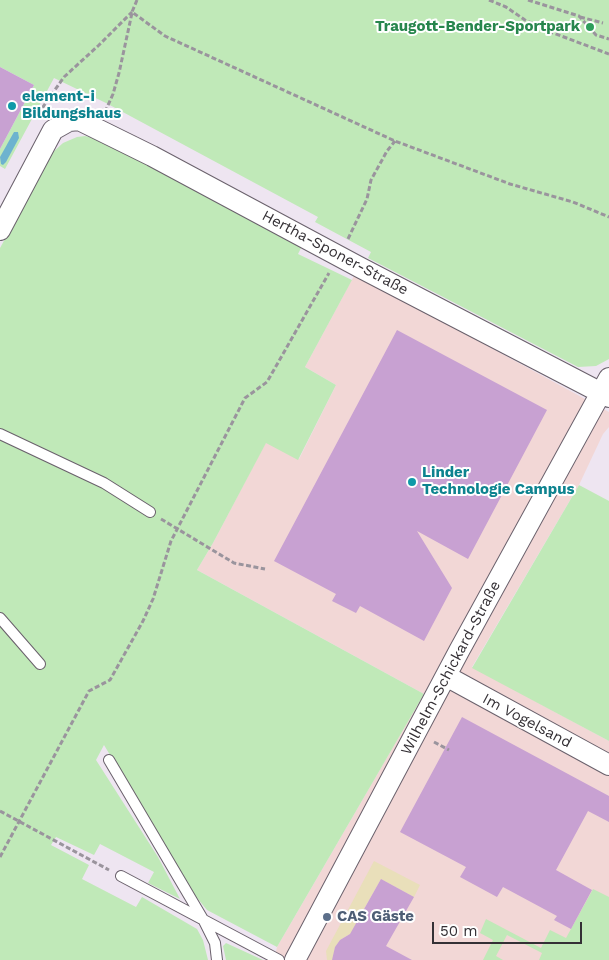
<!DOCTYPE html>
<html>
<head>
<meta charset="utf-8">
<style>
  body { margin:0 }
  #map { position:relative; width:609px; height:960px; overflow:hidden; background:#eee5f1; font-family:"Work Sans",sans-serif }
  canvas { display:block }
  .scale { position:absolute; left:432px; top:922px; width:150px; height:22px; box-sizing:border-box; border:2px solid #343035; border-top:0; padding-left:6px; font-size:15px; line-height:18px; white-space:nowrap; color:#343035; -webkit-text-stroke:4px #fff; paint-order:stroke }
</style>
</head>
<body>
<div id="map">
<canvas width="609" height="960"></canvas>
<div class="scale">50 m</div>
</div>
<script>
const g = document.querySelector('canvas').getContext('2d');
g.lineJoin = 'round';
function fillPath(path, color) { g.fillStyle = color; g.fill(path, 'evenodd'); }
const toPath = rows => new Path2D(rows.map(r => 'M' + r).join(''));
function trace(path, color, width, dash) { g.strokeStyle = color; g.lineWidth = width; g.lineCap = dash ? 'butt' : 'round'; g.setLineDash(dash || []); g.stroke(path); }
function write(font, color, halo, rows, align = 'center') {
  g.font = font + ' "Work Sans",sans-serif'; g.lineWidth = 4; g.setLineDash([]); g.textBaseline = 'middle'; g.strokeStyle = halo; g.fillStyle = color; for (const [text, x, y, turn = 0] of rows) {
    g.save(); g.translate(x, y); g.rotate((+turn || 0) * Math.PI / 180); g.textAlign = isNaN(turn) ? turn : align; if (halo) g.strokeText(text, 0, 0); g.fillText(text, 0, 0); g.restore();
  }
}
const commercial = toPath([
  [355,274,609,412,609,427,603,434,579,485,472,667,609,741,609,960,274,960,277,947,424,694,197,570,213,543,266,442,299,459,336,385,305,367]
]);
const green = toPath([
  [0,0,609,0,609,359,596,366,578,367,368,258,371,252,315,222,318,217,106,103,54,78,5,169,0,166,0,149,34,85,0,67],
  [85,136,99,139,302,246,298,254,352,280,305,367,336,385,298,460,266,443,213,543,197,570,424,694,277,947,207,910,193,893,104,745,96,760,158,857,180,899,148,883,154,872,100,844,94,855,56,837,51,845,89,865,82,879,136,907,142,897,197,929,203,940,208,960,0,960,0,248,52,153,63,143,77,137],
  [579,485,609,501,609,741,472,668],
  [593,889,609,897,609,960,539,960,542,953,507,935,496,956,503,960,483,960,493,940,480,933,486,919,541,948,550,930,566,938],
  [226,943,263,960,226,960,223,946]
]);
const sand = toPath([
  [374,861,420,885,414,897,381,879,356,923,357,934,348,935,340,940,335,947,334,960,327,960,326,951]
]);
const water = toPath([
  [14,132,18,132,19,138,6,162,3,165,1,164,0,157]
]);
const building = toPath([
  [0,67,34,85,0,149],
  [397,330,547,410,468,559,417,531,452,588,424,641,360,606,356,613,332,601,336,594,274,561],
  [462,717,609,796,609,822,588,811,556,870,592,890,571,929,554,920,557,916,503,887,497,897,460,877,466,867,400,832],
  [381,879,414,897,386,946,412,960,332,960,335,947,340,940,350,934]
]);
const path = toPath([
  [137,0,132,12,165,36,395,141,510,184,573,202,609,217],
  [489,0,506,7,525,20,548,31,609,54],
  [528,0,579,16,596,35,609,39],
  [580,17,603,23],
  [105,112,113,94,119,73,132,13],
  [38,114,64,77,99,45,132,12],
  [348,239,367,199,371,180,387,151,395,141],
  [161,519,234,563,265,569],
  [434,742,449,750],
  [0,811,109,870],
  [0,857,89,691,110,680,143,621,153,599,171,541,245,398,267,382,329,273]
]);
const lane = toPath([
  [0,434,104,483,150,512],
  [0,618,40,664],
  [109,760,204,921,215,943,217,960],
  [121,876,279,960]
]);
const street = toPath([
  [0,230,53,130,69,121,79,120,152,156,361,268,609,397],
  [446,676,609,765],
  [295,960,459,651,609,378]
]);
const markers = [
  [590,27,5,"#2e9e5b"],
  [12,106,5,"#0f9aa8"],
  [412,482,5,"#0f9aa8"],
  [327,917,5,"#5c6f8a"]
];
const leisureNames = [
  ["Traugott-Bender-Sportpark",580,27]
];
const cultureNames = [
  ["element-i",22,97],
  ["Bildungshaus",22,114],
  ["Linder",422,473],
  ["Technologie Campus",422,490]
];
const streetNames = [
  ["Hertha-Sponer-Straße",335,253,28],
  ["Wilhelm-Schickard-Straße",451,668,-62],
  ["Im Vogelsand",527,721,28]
];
const serviceNames = [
  ["CAS Gäste",337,917]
];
fillPath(commercial, '#f2d7d6');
fillPath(green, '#c0e9b8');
fillPath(sand, '#e9dfba');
fillPath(water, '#6db3cf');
fillPath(building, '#c8a1d2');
trace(lane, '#6a616c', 12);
trace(street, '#6a616c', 22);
trace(path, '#9a949d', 3, [5, 2.5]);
trace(lane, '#fff', 10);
trace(street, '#fff', 20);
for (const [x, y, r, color] of markers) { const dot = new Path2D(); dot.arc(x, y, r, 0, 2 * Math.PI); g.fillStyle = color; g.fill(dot); trace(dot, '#fff', 2); }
write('bold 15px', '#27864d', '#fff', leisureNames, 'right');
write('bold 15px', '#0d838f', '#fff', cultureNames, 'left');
write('15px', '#343035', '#fff', streetNames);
write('bold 15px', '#4e5e75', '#fff', serviceNames, 'left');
</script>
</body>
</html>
